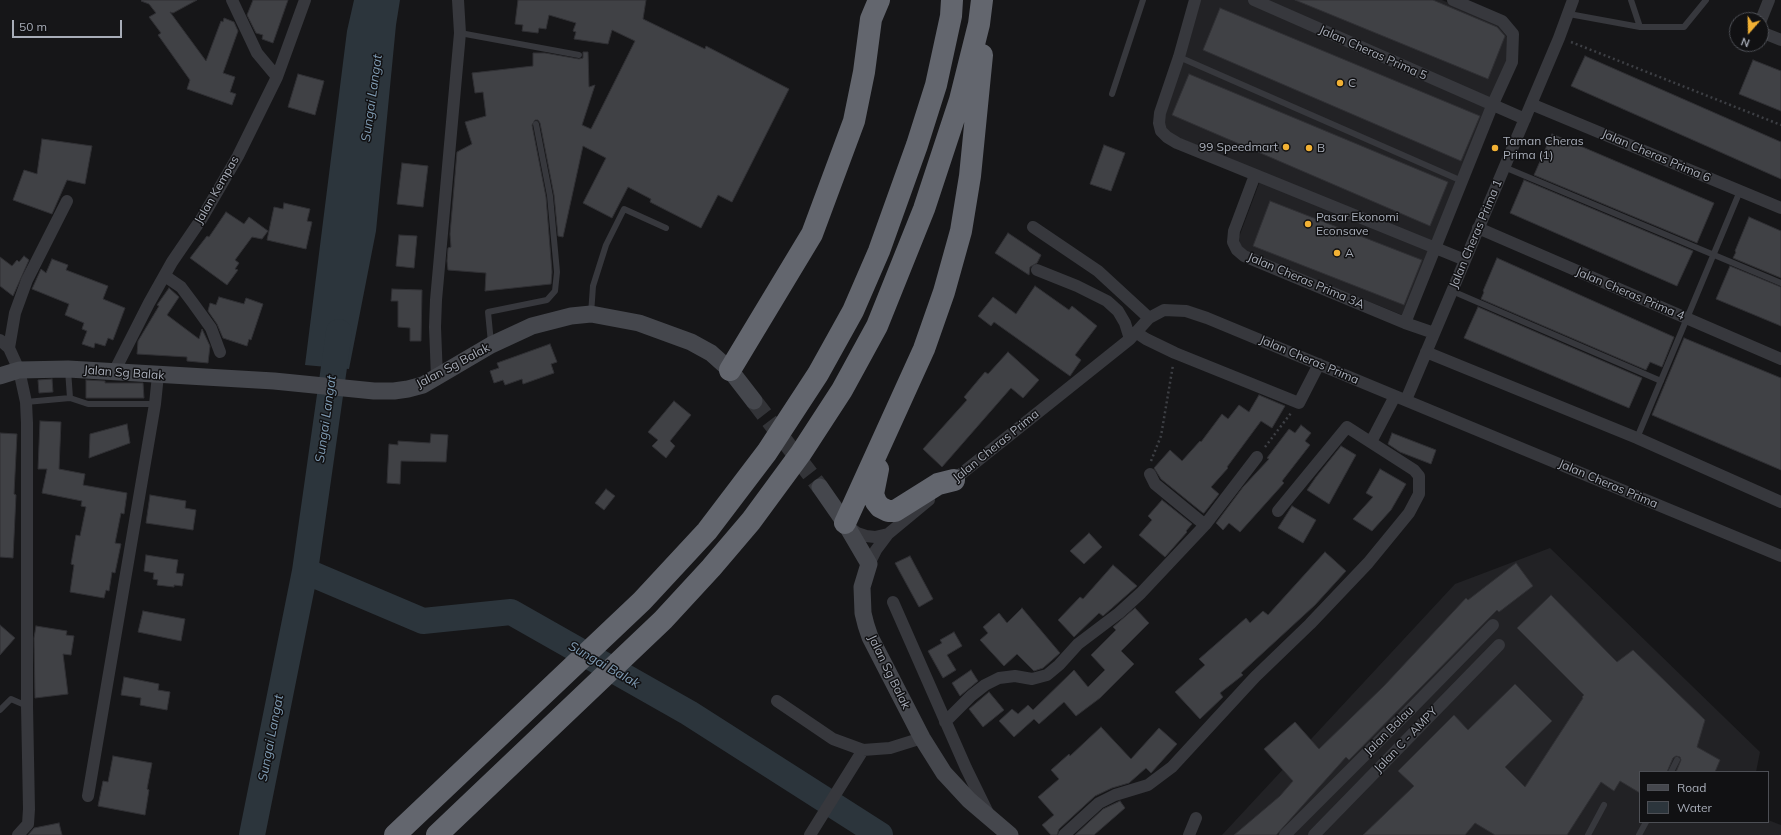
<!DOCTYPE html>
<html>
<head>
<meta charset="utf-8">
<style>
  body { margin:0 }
  #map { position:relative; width:1781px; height:835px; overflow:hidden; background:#161618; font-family:Mulish,sans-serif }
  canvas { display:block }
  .legend { position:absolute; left:1639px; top:771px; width:130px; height:52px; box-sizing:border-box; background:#111113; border:1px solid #4d4f55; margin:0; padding:5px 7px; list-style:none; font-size:12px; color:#a8adb8 }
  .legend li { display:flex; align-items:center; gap:8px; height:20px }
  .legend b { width:20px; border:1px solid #4d4f55 }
  .north { position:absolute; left:1729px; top:12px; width:40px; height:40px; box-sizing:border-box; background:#111113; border:1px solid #4d4f55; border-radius:50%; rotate:200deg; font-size:11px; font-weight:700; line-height:16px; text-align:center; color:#a8adb8 }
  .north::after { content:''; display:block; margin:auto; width:14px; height:18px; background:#f2b134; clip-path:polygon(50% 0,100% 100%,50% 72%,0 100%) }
  .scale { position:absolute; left:12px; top:20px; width:110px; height:18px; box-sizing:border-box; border:2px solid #a8adb8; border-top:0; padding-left:5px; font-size:12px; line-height:14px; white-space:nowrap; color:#a8adb8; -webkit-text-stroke:3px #111113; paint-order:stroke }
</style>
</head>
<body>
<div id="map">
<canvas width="1781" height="835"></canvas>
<ul class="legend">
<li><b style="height:5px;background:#45474d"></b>Road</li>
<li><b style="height:11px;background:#2c353c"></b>Water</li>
</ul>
<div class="north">N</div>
<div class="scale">50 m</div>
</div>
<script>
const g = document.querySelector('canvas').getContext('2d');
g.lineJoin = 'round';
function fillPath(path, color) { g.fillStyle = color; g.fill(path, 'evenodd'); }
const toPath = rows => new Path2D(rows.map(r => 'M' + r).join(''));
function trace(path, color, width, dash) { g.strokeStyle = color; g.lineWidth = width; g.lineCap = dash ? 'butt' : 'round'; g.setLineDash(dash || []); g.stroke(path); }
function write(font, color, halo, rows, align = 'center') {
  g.font = font + ' Mulish,sans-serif'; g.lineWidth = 3; g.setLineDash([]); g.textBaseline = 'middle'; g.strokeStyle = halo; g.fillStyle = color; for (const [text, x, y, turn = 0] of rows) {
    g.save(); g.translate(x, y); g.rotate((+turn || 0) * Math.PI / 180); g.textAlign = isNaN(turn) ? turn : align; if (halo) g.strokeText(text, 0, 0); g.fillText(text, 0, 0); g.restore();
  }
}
const built = toPath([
  [1199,0,1442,0,1498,25,1508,38,1507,61,1402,315,1247,252,1240,245,1239,237,1263,173,1177,137,1167,131,1165,124,1165,113],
  [1550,548,1760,752,1756,772,1640,772,1640,822,1768,822,1768,820,1781,825,1781,835,1222,835,1455,584]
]);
const water = toPath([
  [354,0,400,0,396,25,376,231,349,369,305,365,347,31]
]);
const river = toPath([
  [305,571,423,621,511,612,689,713,880,835],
  [252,835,305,571,339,332]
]);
const building = toPath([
  [142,0,197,0,173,13,170,12,206,61,221,21,223,22,224,18,234,22,238,31,223,73,235,77,230,92,236,94,232,105,187,89,190,80,158,35,161,33,149,17,156,13,149,4,141,1,142,0],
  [253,0,288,0,273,43,262,39,263,35,256,33,247,15,253,0],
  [518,0,646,0,643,19,705,49,706,46,789,89,732,202,718,195,701,228,650,202,651,199,628,187,612,218,583,203,606,158,583,146,563,237,558,236,554,195,540,123,538,120,535,120,532,125,546,197,552,272,551,284,485,291,486,273,448,270,447,261,448,248,451,247,450,234,457,152,472,144,465,122,486,116,483,92,475,93,472,73,533,66,533,53,545,53,579,59,583,58,583,52,588,52,589,87,595,85,582,125,591,129,635,41,612,30,608,44,574,39,576,32,573,31,576,23,549,15,546,29,539,28,538,33,522,31,523,25,515,24,518,0],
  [1295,0,1433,0,1497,27,1505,36,1488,79,1295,0],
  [1220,8,1480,116,1461,161,1203,50,1220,8],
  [1585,56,1781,142,1781,179,1571,86,1585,56],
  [1753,60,1781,71,1781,111,1739,94,1753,60],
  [298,74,324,81,315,115,288,107,298,74],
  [1189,74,1448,182,1430,226,1172,115,1189,74],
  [1552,134,1714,203,1697,243,1534,175,1552,134],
  [42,139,92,146,85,184,67,180,52,214,13,200,24,170,37,174,42,139],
  [1104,145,1125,153,1111,191,1090,184,1104,145],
  [402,163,428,166,423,207,397,204,402,163],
  [1524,180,1693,251,1677,286,1510,213,1524,180],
  [1270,201,1422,260,1404,305,1253,246,1270,201],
  [284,203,310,209,307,221,312,222,306,249,267,240,274,207,283,209,284,203],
  [226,212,244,224,249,217,268,231,262,239,252,237,235,260,239,263,235,269,238,270,227,285,190,258,207,236,209,237,226,212],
  [1749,217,1781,231,1781,278,1733,258,1736,252,1735,251,1749,217],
  [1008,233,1041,255,1037,263,1030,267,1029,275,995,253,1008,233],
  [399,235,417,236,414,268,396,266,399,235],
  [24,256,29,260,13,296,0,286,0,257,12,266,17,260,19,262,24,256],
  [1497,258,1674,337,1662,367,1650,362,1646,370,1481,299,1484,292,1483,291,1497,258],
  [52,259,68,265,66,270,108,286,103,299,125,308,113,340,108,338,105,346,95,343,94,348,82,344,87,331,82,329,84,323,65,315,69,304,32,289,41,269,46,273,52,259],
  [1730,266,1781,287,1781,326,1716,299,1730,266],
  [1035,286,1069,310,1072,306,1097,326,1075,355,1081,360,1070,376,994,322,991,326,978,316,993,297,1016,314,1035,286],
  [169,288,179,297,167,315,199,339,202,329,210,346,208,363,187,361,187,357,137,354,138,341,159,306,157,305,169,288],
  [392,289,422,290,421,341,410,341,410,328,398,327,398,301,391,301,392,289],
  [219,297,244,304,246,298,263,304,251,340,249,339,247,346,223,338,217,324,208,311,210,303,216,305,219,297],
  [1478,307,1642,378,1629,408,1464,338,1478,307],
  [1684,338,1781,378,1781,470,1652,415,1684,338],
  [550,344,557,362,551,364,554,373,523,384,522,379,505,385,503,380,494,383,490,371,499,368,497,363,550,344],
  [1008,352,1039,380,1023,398,1011,388,942,467,923,449,967,400,964,397,985,372,988,374,1008,352],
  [52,379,53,392,39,393,38,380,52,379],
  [86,380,105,381,105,383,143,383,144,398,86,398,86,380],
  [1259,395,1285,406,1272,428,1261,421,1227,467,1228,468,1211,487,1219,494,1204,513,1203,513,1161,479,1154,468,1170,450,1182,461,1200,441,1201,442,1222,414,1228,419,1239,405,1249,412,1259,395],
  [674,401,691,415,670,441,675,446,666,458,652,446,658,440,648,432,674,401],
  [40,421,61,422,59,469,85,474,83,485,127,493,124,514,121,513,115,543,121,544,115,573,112,572,109,591,106,590,104,598,70,592,74,565,71,564,76,535,80,536,86,507,81,506,82,501,42,493,47,469,38,469,40,421],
  [127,424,130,443,89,458,90,434,127,424],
  [1301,425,1311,433,1305,441,1310,445,1282,481,1284,483,1240,532,1229,523,1223,530,1216,523,1243,487,1269,459,1267,458,1289,429,1295,433,1301,425],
  [0,433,17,434,14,494,16,495,13,558,0,557,0,433],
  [1392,433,1436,450,1431,464,1400,452,1388,444,1392,433],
  [431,434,448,435,446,462,401,461,400,484,387,483,389,444,398,445,398,441,430,443,431,434],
  [1341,446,1356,455,1329,504,1307,490,1316,477,1341,446],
  [1380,469,1406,484,1391,510,1372,531,1353,519,1373,497,1366,493,1380,469],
  [606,489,615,496,604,510,595,503,606,489],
  [150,495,186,501,185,508,196,510,193,530,146,523,150,495],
  [1162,500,1192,524,1186,531,1187,532,1165,557,1139,535,1152,520,1148,516,1162,500],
  [1292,506,1316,520,1303,543,1278,528,1292,506],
  [1089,533,1102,547,1084,564,1070,551,1089,533],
  [1325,552,1346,571,1315,605,1241,673,1243,675,1220,693,1223,697,1200,719,1175,692,1205,665,1199,659,1246,618,1250,623,1263,611,1268,615,1325,552],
  [146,555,178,560,176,573,184,574,182,586,174,585,174,587,157,585,158,580,153,579,154,573,144,571,146,555],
  [910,556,933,599,919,607,895,563,910,556],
  [1516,563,1533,586,1499,612,1497,610,1349,760,1346,757,1278,833,1276,835,1234,835,1280,796,1293,781,1264,749,1295,722,1319,749,1384,686,1466,598,1468,600,1516,563],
  [1113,565,1137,586,1103,616,1099,613,1074,637,1058,620,1080,597,1083,599,1113,565],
  [1551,595,1617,662,1633,650,1705,720,1697,747,1720,760,1715,772,1676,772,1681,760,1680,757,1676,756,1673,758,1667,772,1640,772,1640,793,1620,781,1614,791,1601,782,1567,835,1495,835,1475,823,1465,835,1363,835,1414,786,1398,771,1454,715,1468,730,1515,684,1552,721,1505,767,1525,787,1583,698,1582,697,1584,695,1517,628,1551,595],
  [1022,608,1060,653,1043,668,1034,671,1017,654,1004,666,980,640,988,633,983,627,999,613,1007,623,1022,608],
  [1135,608,1149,623,1121,651,1134,664,1100,698,1076,716,1064,702,1039,724,1034,719,1014,737,999,721,1012,709,1018,714,1028,705,1033,710,1074,670,1088,687,1105,670,1091,655,1116,630,1113,627,1135,608],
  [143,611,185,619,181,641,138,632,143,611],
  [0,625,15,638,0,655,0,625],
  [36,626,67,631,66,635,74,636,71,655,63,654,68,694,35,698,34,638,36,626],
  [954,632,962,646,947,655,956,670,943,678,928,651,942,643,940,640,954,632],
  [971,670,978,681,960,696,952,683,971,670],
  [124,677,159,684,158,690,170,692,167,710,140,705,141,698,121,695,124,677],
  [989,692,1004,710,983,727,969,709,989,692],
  [1101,727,1131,759,1159,728,1177,744,1151,773,1146,768,1129,783,1112,788,1095,796,1059,829,1057,835,1051,835,1042,825,1054,815,1038,797,1059,779,1051,770,1069,754,1070,756,1101,727],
  [113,756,152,763,147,789,149,790,145,815,98,806,103,781,108,782,113,756],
  [1120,801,1125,808,1094,835,1075,835,1103,809,1120,801],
  [59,823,62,835,28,835,34,828,59,823]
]);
const secondaryTunnel = toPath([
  [754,401,820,487]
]);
const path = toPath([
  [1571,42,1781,125],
  [1265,447,1291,413],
  [1151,461,1161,436,1173,365]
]);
const lane = toPath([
  [1631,0,1640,27],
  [1569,14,1640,27,1684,27,1706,0],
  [460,33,579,55],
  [1179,57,1462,181],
  [1112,94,1143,0],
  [1504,167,1781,283],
  [1452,291,1661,381],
  [591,314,593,286,606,245,624,209,666,228],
  [491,343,488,312,547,300,555,291,557,272,550,196,536,124],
  [68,370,70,398,88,404,155,404],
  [26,402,70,398],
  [1637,438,1740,191],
  [0,710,11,699,27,706],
  [1671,772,1677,760],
  [1588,835,1604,805],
  [1639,835,1646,822]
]);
const street = toPath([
  [232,0,257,53,277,77],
  [1195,0,1179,57,1160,113,1159,123,1161,131,1167,137,1177,143,1465,260],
  [1254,0,1525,119],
  [1761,20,1769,0],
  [1761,32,1781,40],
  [1531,104,1781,208],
  [1255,175,1234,231,1233,242,1237,250,1244,256,1405,323,1434,333],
  [1033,227,1098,271,1149,318],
  [1478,228,1781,359],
  [1037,270,1077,286,1107,301,1118,311,1125,323,1130,339],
  [165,276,181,287,193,303,211,328,220,352],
  [1405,323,1492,106,1512,62,1513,34,1502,21,1453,0],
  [1137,333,1146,339,1175,353,1299,403,1319,364],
  [0,340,9,348,19,370,26,402,27,423,27,706,29,809,28,824,18,835],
  [9,348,15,313,27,280,67,201],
  [1426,352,1637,438,1781,502],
  [114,372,149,303,172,262,202,218,238,156,277,77,305,0],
  [437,378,435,327,436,300,460,33,458,0],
  [1406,400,1559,38,1573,0],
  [1371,442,1395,396],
  [1150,474,1155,484,1205,525],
  [951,482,1130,339,1149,318,1164,310,1186,311,1207,318,1781,556],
  [848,526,857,533,866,536,875,537,888,534],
  [869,564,876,550,888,534,929,500],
  [893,602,966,768,988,813],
  [777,701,833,739,863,750,890,748,922,738],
  [945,722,971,696,985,685,999,678,1015,676,1032,679,1047,675,1059,665,1078,644,1119,613,1141,593,1205,525,1257,457],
  [88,796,155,404,158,375],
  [810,835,863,750],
  [1064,835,1099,803,1115,795,1148,785,1172,767,1255,677,1310,624,1368,563,1409,513,1419,494,1419,476,1414,470,1347,427,1278,511],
  [1189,835,1196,818],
  [1285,835,1405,715,1493,625],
  [1314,835,1499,645]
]);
const secondary = toPath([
  [0,376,19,370,68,369,274,381,374,391,394,391,408,389,423,385,491,345,532,326,571,316,591,314,639,323,691,342,711,353,730,370,754,401],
  [820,487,845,523,869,564,862,587,863,613,866,625,870,637,922,738,944,773,969,800,1010,835]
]);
const highway = toPath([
  [730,370,812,234,854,121,864,72,871,19,879,0],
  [878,469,873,494,876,502,880,507,888,511,895,511,938,484,954,480],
  [845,523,924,349,944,292,961,231,970,176,982,55],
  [395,835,642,601,707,531,767,452,818,374,853,311,879,251,917,145,936,85,951,16,952,0],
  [437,835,663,620,711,568,751,521,801,453,842,390,877,326,924,209,960,100,979,24,982,0]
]);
const markers = [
  [1340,83,4,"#f2b134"],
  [1286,147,4,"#f2b134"],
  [1309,148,4,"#f2b134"],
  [1495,148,4,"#f2b134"],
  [1308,224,4,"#f2b134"],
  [1337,253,4,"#f2b134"]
];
const streetNames = [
  ["Jalan Cheras Prima 5",1373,53,24],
  ["Jalan Cheras Prima 6",1656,156,23],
  ["Jalan Kempas",217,190,-60],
  ["Jalan Cheras Prima 1",1476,234,-67],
  ["Jalan Cheras Prima 3A",1306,281,23],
  ["Jalan Cheras Prima 4",1630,294,23],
  ["Jalan Cheras Prima",1309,360,23],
  ["Jalan Sg Balak",453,366,-28],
  ["Jalan Sg Balak",124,373,4],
  ["Jalan Cheras Prima",996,446,-39],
  ["Jalan Cheras Prima",1608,484,23],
  ["Jalan Sg Balak",889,672,64],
  ["Jalan Balau",1389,731,-45],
  ["Jalan C - AMPY",1406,740,-46]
];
const poiNames = [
  ["C",1348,83],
  ["Taman Cheras",1503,141],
  ["Prima (1)",1503,155],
  ["99 Speedmart",1278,147,"right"],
  ["B",1317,148],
  ["Pasar Ekonomi",1316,217],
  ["Econsave",1316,231],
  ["A",1345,253]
];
const waterNames = [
  ["Sungai Langat",372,98,-82],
  ["Sungai Langat",326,419,-82],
  ["Sungai Balak",604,665,30],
  ["Sungai Langat",271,738,-79]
];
fillPath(built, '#222225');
fillPath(water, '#2c353c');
trace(river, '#2c353c', 26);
fillPath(building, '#404145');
trace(building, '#303034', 1);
trace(secondaryTunnel, '#333438', 17, [17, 8]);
trace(path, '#3d3f44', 2.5, [2, 3]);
trace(lane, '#37383d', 6);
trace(street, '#37383d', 12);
trace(secondary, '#45474d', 17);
trace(highway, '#63666e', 22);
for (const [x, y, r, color] of markers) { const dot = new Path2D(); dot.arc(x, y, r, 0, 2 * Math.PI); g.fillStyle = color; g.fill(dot); trace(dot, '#111113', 1.5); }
write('12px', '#a8adb8', '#111113', streetNames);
write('12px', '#a8adb8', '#111113', poiNames, 'left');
write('italic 13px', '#7f9bb3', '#111113', waterNames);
</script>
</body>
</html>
